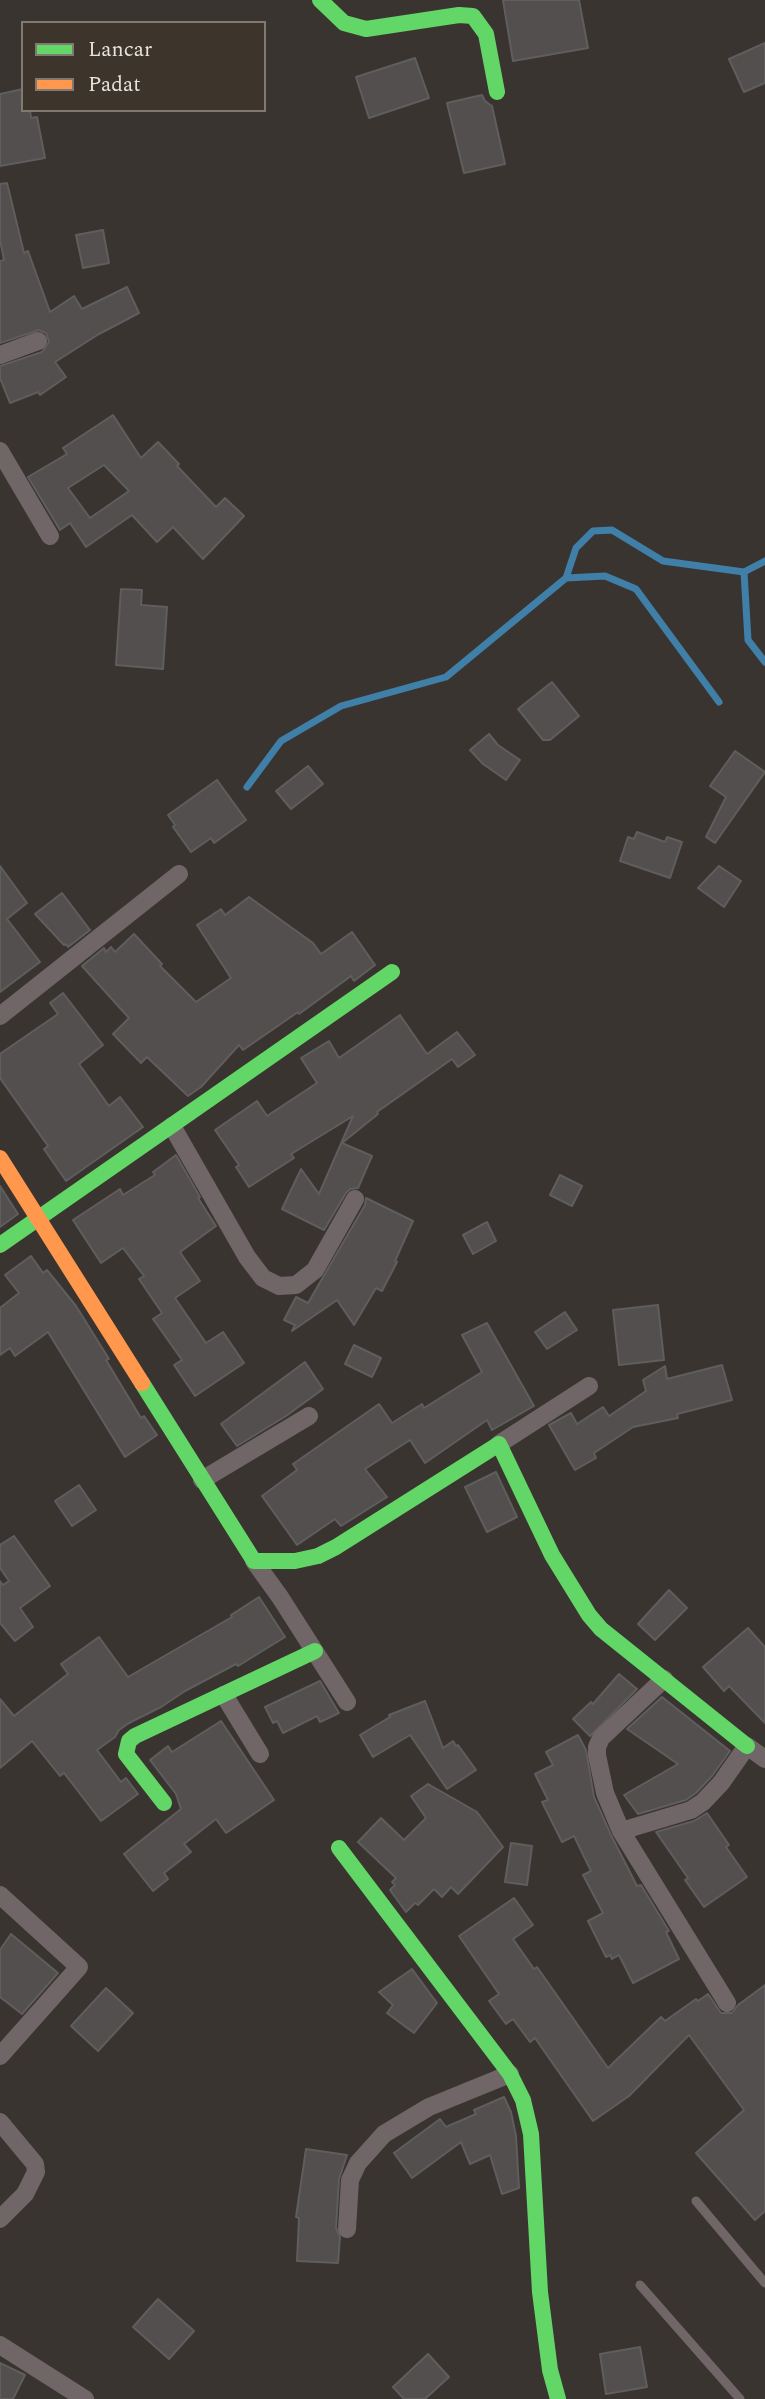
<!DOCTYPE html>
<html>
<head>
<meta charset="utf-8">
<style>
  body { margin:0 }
  #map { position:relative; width:765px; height:2399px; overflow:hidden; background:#39342f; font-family:Spectral,serif }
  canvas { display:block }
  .legend { position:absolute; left:21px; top:21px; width:245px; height:91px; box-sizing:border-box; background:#3d342b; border:2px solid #817a72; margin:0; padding:9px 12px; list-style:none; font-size:21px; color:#e7e2dc }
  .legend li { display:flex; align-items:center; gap:14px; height:35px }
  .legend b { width:35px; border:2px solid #817a72 }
</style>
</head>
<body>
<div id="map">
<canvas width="765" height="2399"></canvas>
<ul class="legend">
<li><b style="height:9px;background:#63d668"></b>Lancar</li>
<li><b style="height:9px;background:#ff974d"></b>Padat</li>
</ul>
</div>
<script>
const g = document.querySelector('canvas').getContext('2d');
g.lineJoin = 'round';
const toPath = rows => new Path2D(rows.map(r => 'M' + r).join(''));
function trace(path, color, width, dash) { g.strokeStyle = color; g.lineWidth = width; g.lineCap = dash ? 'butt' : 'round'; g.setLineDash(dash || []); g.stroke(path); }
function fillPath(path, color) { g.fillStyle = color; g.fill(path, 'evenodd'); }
const stream = toPath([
  [744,572,748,640,765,662],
  [566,578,576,548,593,531,612,530,663,561,744,572,765,561],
  [247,787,281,741,341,706,446,677,566,578,605,576,636,589,719,702]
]);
const building = toPath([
  [503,0,579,0,588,48,513,61,503,0],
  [765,43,765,83,744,92,729,59,765,43],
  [415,58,429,98,369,118,356,77,415,58],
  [23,89,23,110,30,110,31,118,37,117,45,158,0,166,0,94,23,89],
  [482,95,485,101,492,106,505,164,464,173,447,103,482,95],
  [7,183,24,253,28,251,50,312,74,296,82,309,127,287,139,313,99,334,55,362,66,377,40,395,38,392,10,403,0,378,0,366,42,352,49,342,46,333,39,330,0,343,0,261,4,260,0,240,0,184,7,183],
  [103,230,109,263,83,268,76,235,103,230],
  [113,415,141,458,158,442,179,464,177,466,216,507,225,498,244,516,203,559,173,527,157,542,132,515,86,547,70,523,60,530,28,477,67,454,63,448,113,415],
  [104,465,129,491,90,518,68,488,104,465],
  [121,589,142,590,141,605,167,607,163,669,116,665,121,589],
  [552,682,579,716,550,740,543,740,518,709,552,682],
  [489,734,498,745,520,760,506,780,483,764,470,750,489,734],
  [735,751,765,772,715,843,706,837,726,797,710,786,735,751],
  [308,766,323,784,291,809,276,791,308,766],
  [217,780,246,820,214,843,211,838,191,852,173,827,175,825,168,815,217,780],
  [637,832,665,842,667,837,682,842,670,878,620,861,628,837,634,839,637,832],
  [0,866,27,903,7,919,40,962,0,992,0,866],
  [719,866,741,881,724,907,698,888,719,866],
  [62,893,90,930,68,947,66,944,64,945,35,914,62,893],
  [249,897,313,943,321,954,352,932,375,965,354,981,351,976,299,1014,298,1012,243,1050,239,1045,201,1087,188,1096,147,1057,141,1063,113,1034,129,1018,82,966,104,948,106,952,111,947,115,952,134,934,162,964,160,966,196,1002,231,978,197,925,221,909,225,915,249,897],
  [63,993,103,1045,79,1064,109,1106,120,1097,143,1127,66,1181,44,1149,48,1146,0,1078,0,1054,58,1014,50,1003,63,993],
  [400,1015,427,1054,457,1032,475,1055,458,1067,452,1059,377,1112,378,1114,342,1143,372,1156,358,1188,350,1189,346,1193,324,1230,282,1209,301,1169,319,1194,353,1116,291,1154,294,1158,249,1187,236,1167,239,1165,215,1130,257,1101,267,1116,317,1083,301,1058,329,1041,339,1058,400,1015],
  [176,1155,200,1197,198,1198,216,1226,180,1252,200,1281,175,1298,206,1343,223,1332,244,1363,195,1396,174,1365,182,1360,153,1319,162,1313,139,1279,144,1276,123,1248,101,1263,73,1220,120,1189,123,1195,155,1175,153,1172,176,1155],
  [560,1175,582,1186,572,1206,550,1195,560,1175],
  [0,1186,18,1214,0,1227,0,1186],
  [366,1198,413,1221,395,1261,397,1262,382,1291,376,1288,354,1325,337,1300,292,1331,295,1325,284,1320,296,1297,308,1303,365,1205,366,1198],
  [487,1222,496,1241,473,1254,463,1235,487,1222],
  [31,1256,43,1273,47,1270,76,1306,109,1359,106,1360,141,1418,144,1416,157,1435,125,1457,48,1332,15,1356,10,1348,0,1355,0,1308,19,1293,5,1275,31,1256],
  [658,1305,664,1360,619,1365,613,1310,658,1305],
  [565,1312,577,1330,547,1349,535,1332,565,1312],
  [487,1323,534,1406,492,1430,487,1420,425,1463,410,1440,365,1469,387,1497,341,1526,335,1519,297,1545,262,1496,297,1470,293,1464,379,1404,392,1423,422,1404,424,1408,482,1372,462,1335,487,1323],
  [354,1345,381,1358,372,1377,345,1364,354,1345],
  [305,1362,323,1389,286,1416,237,1446,221,1424,305,1362],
  [722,1365,732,1400,677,1414,678,1418,633,1427,594,1453,596,1458,575,1470,549,1425,571,1413,577,1424,603,1407,609,1416,646,1391,643,1380,665,1366,667,1379,722,1365],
  [496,1472,517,1517,487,1532,465,1487,496,1472],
  [79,1485,96,1510,72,1526,55,1501,79,1485],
  [14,1536,50,1586,20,1608,33,1627,15,1641,0,1623,0,1581,3,1585,9,1581,0,1568,0,1545,14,1536],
  [669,1590,687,1608,655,1640,638,1624,669,1590],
  [259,1597,285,1637,238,1666,236,1664,185,1691,161,1707,129,1723,119,1730,115,1737,97,1750,121,1782,126,1778,138,1794,101,1821,64,1773,60,1776,32,1741,0,1768,0,1699,14,1716,68,1674,61,1664,99,1637,128,1677,232,1617,231,1615,259,1597],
  [748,1628,765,1647,765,1723,729,1686,724,1691,703,1667,748,1628],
  [619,1674,637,1689,590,1736,573,1719,591,1702,593,1704,619,1674],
  [320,1681,339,1713,320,1722,317,1716,283,1733,277,1721,273,1723,265,1707,320,1681],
  [662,1697,730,1751,712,1776,696,1793,686,1800,638,1814,624,1795,678,1764,627,1729,662,1697],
  [425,1701,443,1748,453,1741,456,1746,458,1745,476,1770,447,1789,410,1735,373,1757,360,1735,390,1717,389,1715,425,1701],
  [221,1721,274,1800,226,1833,216,1819,184,1844,191,1852,164,1873,168,1879,153,1891,124,1854,181,1809,176,1794,150,1760,168,1746,172,1752,221,1721],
  [578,1735,586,1750,594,1797,611,1835,637,1886,641,1885,669,1931,666,1932,679,1959,633,1983,619,1955,612,1959,610,1955,606,1957,588,1921,603,1913,583,1875,591,1871,574,1836,562,1842,542,1802,548,1800,535,1774,553,1765,546,1752,578,1735],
  [428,1784,477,1812,503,1847,458,1894,451,1887,442,1897,434,1889,418,1905,415,1903,406,1912,390,1890,395,1885,392,1882,396,1878,358,1842,381,1818,404,1840,426,1818,411,1796,428,1784],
  [707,1813,729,1845,726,1847,747,1877,704,1907,685,1880,688,1878,656,1832,694,1821,707,1813],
  [511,1843,532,1846,527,1885,505,1882,511,1843],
  [514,1898,533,1925,513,1939,534,1969,537,1967,608,2068,661,2017,665,2021,696,1999,698,2001,708,1994,721,2013,732,2013,738,2005,765,1985,765,2211,755,2220,696,2153,744,2110,689,2035,629,2096,593,2121,535,2038,530,2042,513,2019,506,2024,489,2001,499,1994,459,1936,514,1898],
  [11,1934,58,1973,22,2014,0,1997,0,1950,11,1934],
  [412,1969,437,2003,414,2033,387,2013,393,2005,379,1992,412,1969],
  [106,1988,133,2013,98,2051,71,2026,106,1988],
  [504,2097,511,2112,516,2136,519,2188,502,2194,490,2155,470,2164,461,2142,412,2178,394,2153,440,2119,446,2127,476,2114,474,2110,504,2097],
  [306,2149,347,2155,339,2179,336,2228,340,2237,338,2263,297,2261,299,2218,296,2217,306,2149],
  [158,2299,194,2331,169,2359,133,2327,158,2299],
  [640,2347,647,2387,606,2394,600,2354,640,2347],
  [428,2354,449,2377,425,2399,404,2399,393,2387,428,2354],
  [0,2363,25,2375,13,2399,0,2399,0,2363]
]);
const lane = toPath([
  [696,2201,765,2283],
  [640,2285,740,2399]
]);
const street = toPath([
  [0,355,38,341],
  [0,451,50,536],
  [0,1016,179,874],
  [172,1126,247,1257,263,1278,279,1286,296,1285,315,1270,355,1199],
  [499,1444,589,1386],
  [202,1480,309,1416],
  [254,1561,280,1597,347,1702],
  [664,1679,601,1738,597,1747,597,1755,605,1793,621,1831,727,2003],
  [224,1695,260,1754],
  [621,1831,691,1810,703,1802,721,1783,747,1746,765,1759],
  [0,1895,79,1967,0,2056],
  [0,2122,35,2164,36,2172,25,2194,0,2219],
  [347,2229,350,2180,358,2163,384,2134,429,2107,510,2074],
  [0,2345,85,2399]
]);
const fast = toPath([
  [320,0,344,23,366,29,459,15,473,16,486,34,497,92],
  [0,1245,392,972],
  [142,1383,254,1561,295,1561,318,1556,336,1547,499,1444,552,1555,589,1615,601,1629,747,1746],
  [164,1803,126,1754,129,1741,135,1736,315,1651],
  [339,1848,510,2074,523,2100,531,2134,540,2292,550,2370,558,2399]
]);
const slow = toPath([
  [0,1158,142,1383]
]);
trace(stream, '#3f7fa8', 7);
fillPath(building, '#524f4e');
trace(building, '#5f5d5d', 2);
trace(lane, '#716667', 9);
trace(street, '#716667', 18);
trace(fast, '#63d668', 16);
trace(slow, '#ff974d', 16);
</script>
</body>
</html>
